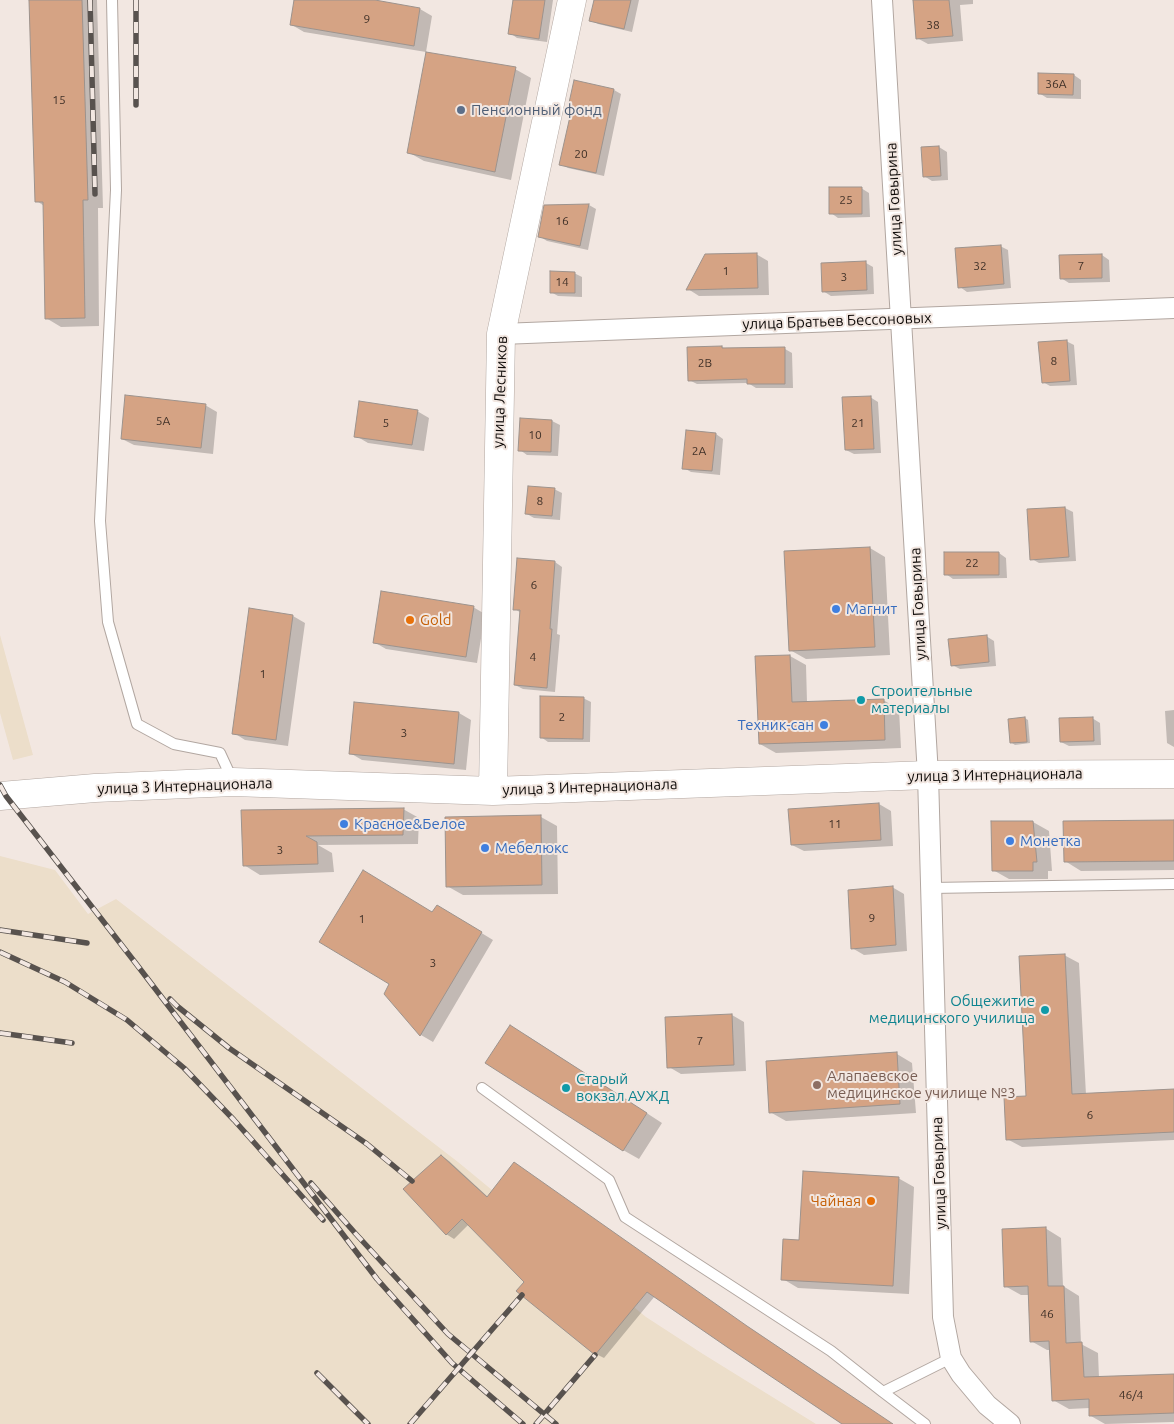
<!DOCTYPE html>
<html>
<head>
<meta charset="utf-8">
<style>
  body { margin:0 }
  canvas { display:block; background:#f2e7e1 }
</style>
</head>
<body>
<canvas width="1174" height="1424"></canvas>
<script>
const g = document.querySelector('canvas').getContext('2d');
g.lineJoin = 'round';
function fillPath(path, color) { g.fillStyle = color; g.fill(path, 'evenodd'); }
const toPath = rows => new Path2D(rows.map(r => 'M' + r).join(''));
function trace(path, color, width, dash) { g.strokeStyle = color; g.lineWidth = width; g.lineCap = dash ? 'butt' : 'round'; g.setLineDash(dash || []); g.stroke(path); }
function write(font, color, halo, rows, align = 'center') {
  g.font = font + ' Ubuntu,sans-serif'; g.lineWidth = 4; g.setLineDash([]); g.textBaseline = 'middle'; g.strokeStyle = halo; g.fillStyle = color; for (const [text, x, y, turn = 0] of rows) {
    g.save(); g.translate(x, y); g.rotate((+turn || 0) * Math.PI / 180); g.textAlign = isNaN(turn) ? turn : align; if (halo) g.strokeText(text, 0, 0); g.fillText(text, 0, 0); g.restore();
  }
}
const industrial = toPath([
  [0,635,33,755,13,760,0,713],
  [0,856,55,870,88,914,116,899,458,1162,646,1317,703,1354,816,1424,0,1424]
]);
const shadow = toPath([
  [31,0,97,0,103,208,98,208,99,326,61,327,46,318,44,206,37,201],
  [296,0,368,0,420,9,432,16,426,52,304,32,292,25],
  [514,0,553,0,547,42,517,38,510,33],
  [595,0,639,0,632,32,598,24,591,20],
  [913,0,973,0,973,4,960,5,963,41,928,44,917,38],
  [515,69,531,78,511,180,424,161,408,152],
  [1074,75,1081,80,1081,99,1047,98,1039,93],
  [614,90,621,94,604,176,568,168,561,164,572,113,569,111],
  [939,147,947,152,948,180,932,181,924,176,922,148],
  [861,188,869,193,870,217,838,218,831,213],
  [589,205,596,209,588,250,547,241,539,236,545,206],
  [1000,246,1008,250,1011,288,967,292,960,287],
  [756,254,768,261,769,295,699,296,688,289],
  [1102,255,1109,260,1110,282,1069,283,1061,278],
  [866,263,873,267,874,294,831,296,823,291],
  [574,273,582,277,582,297,558,296,551,292],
  [1066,341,1074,345,1077,385,1050,386,1043,382],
  [722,347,726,349,785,349,792,353,793,388,756,388,748,383,697,384,689,380],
  [870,397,878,402,881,453,854,454,846,450],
  [205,405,217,412,213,454,134,445,122,439],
  [417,411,429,418,424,451,368,443,356,436],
  [521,420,552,421,560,425,558,456,527,455,520,450],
  [716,434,723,439,720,475,691,472,684,468],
  [554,489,562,493,560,520,534,518,527,514],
  [1065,508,1073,512,1076,561,1039,563,1032,559,1028,510],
  [870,548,885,557,890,655,806,659,790,650],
  [999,553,1006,558,1007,578,953,579,946,574],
  [555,562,562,567,557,634,560,635,555,692,523,689,515,685,521,613,515,609],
  [473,607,485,614,477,663,386,649,374,642],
  [250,610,293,616,305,623,288,746,245,740,234,733],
  [986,636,994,641,996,666,960,669,952,665],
  [790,656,806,665,807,702,883,700,899,709,901,748,776,753,760,744],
  [583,698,591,702,590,742,548,742,541,737],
  [355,703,459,713,471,720,466,770,362,760,350,753],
  [1174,710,1174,747,1167,743,1165,711],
  [1025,718,1028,720,1030,743,1015,745,1012,743],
  [1092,718,1100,723,1101,745,1069,746,1061,742],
  [879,804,891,811,893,846,804,851,792,845],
  [403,809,419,818,418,844,318,845,332,853,334,872,260,875,244,865,242,811],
  [541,817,557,826,558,894,463,895,447,886,446,818],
  [1174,821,1174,870,1081,871,1065,861],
  [1033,822,1049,831,1052,871,1048,871,1048,879,1009,879,993,870],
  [892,887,904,894,907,951,864,955,852,948],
  [437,906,493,940,433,1042,421,1035,385,993],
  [1064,955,1079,963,1086,1095,1174,1091,1174,1140,1022,1147,1007,1139,1028,1098],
  [732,1015,744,1022,746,1071,681,1074,669,1067],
  [526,1035,662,1123,639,1159,623,1150],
  [897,1054,912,1063,916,1113,786,1121,770,1112],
  [442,1156,449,1161,488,1197,755,1332,892,1424,844,1424,655,1296,604,1358,596,1354,469,1224,454,1239,446,1234],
  [898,1178,914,1187,909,1294,798,1288,783,1279,800,1242],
  [1045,1228,1061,1238,1063,1286,1079,1296,1081,1344,1098,1353,1099,1378,1174,1375,1174,1422,1105,1424,1091,1416,1090,1408,1069,1409,1053,1400,1051,1350,1047,1350,1031,1341,1029,1295,1021,1295,1005,1286]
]);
const building = toPath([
  [29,0,82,0,88,200,83,200,85,318,45,319,43,202,35,202,29,0],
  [294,0,375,0,420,8,414,46,290,25,294,0],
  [513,0,545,0,539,39,508,34,513,0],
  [594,0,631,0,624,29,589,21,594,0],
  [913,0,949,0,953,36,916,39,913,0],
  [426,52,516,67,495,172,407,153,426,52],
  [1038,73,1074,74,1073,95,1038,94,1038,73],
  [574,80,614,89,596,173,559,165,571,112,567,112,574,80],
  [939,146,941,176,923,177,921,147,939,146],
  [829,187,862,187,862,214,829,214,829,187],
  [589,204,580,246,538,237,544,205,589,204],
  [1001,245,1004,284,958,288,955,248,1001,245],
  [757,253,758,288,686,290,705,254,757,253],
  [1102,254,1102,278,1060,279,1059,255,1102,254],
  [866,261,867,290,822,292,821,263,866,261],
  [550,271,575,272,575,293,550,293,550,271],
  [1067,340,1070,381,1042,383,1038,342,1067,340],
  [722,346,722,348,785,347,785,384,747,384,747,379,688,381,687,347,722,346],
  [125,395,206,404,201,448,121,439,125,395],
  [871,396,874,449,845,450,842,397,871,396],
  [359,401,418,410,412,445,354,437,359,401],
  [520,418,552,420,551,452,518,451,520,418],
  [686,430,716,433,712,471,682,469,686,430],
  [528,486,555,488,552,516,525,514,528,486],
  [1065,507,1069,557,1030,560,1027,509,1065,507],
  [870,547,875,647,789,651,784,551,870,547],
  [944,552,999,552,999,575,944,575,944,552],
  [517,558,555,561,550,629,552,629,547,688,514,685,520,610,513,610,517,558],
  [381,591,474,606,466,657,373,643,381,591],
  [249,608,293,615,276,740,232,734,249,608],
  [987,635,989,662,951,666,948,639,987,635],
  [790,655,792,702,884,699,885,740,759,744,755,656,790,655],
  [540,696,584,697,583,739,540,738,540,696],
  [354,702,459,712,454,764,349,754,354,702],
  [1025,717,1027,742,1010,743,1008,719,1025,717],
  [1093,717,1094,741,1060,742,1059,718,1093,717],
  [879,803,881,840,791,845,788,809,879,803],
  [404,808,403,835,306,836,317,842,318,864,243,866,241,810,404,808],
  [541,815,542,885,446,887,445,817,541,815],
  [1174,820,1174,861,1064,862,1063,821,1174,820],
  [991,821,1033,821,1037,862,1033,862,1033,871,992,871,991,821],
  [363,870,432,912,437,905,482,932,420,1036,384,994,389,984,319,942,363,870],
  [893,886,896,945,851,949,848,890,893,886],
  [1065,954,1072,1094,1174,1089,1174,1132,1006,1140,1004,1097,1026,1096,1019,956,1065,954],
  [732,1014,734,1065,667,1068,665,1017,732,1014],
  [510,1025,647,1113,623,1151,485,1063,510,1025],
  [897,1052,900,1104,769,1113,766,1061,897,1052],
  [441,1155,487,1197,514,1162,747,1326,893,1424,842,1424,727,1347,647,1292,595,1355,516,1291,524,1282,462,1219,446,1235,403,1189,441,1155],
  [803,1171,899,1177,893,1286,781,1280,783,1239,799,1240,803,1171],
  [1046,1227,1048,1286,1064,1286,1066,1343,1082,1342,1084,1377,1174,1374,1174,1413,1089,1416,1089,1399,1052,1401,1049,1341,1030,1342,1028,1286,1004,1287,1002,1229,1046,1227]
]);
const lane = toPath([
  [112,0,116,190,100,521,108,622,137,724,174,744,220,753,232,779],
  [931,888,1174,884],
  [482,1088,609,1180,625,1217,831,1351,883,1392],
  [925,1424,883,1392,951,1358]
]);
const street = toPath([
  [882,0,928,775,943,1317,951,1358,961,1374,987,1405,1010,1424],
  [501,334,1174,308]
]);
const secondary = toPath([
  [493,791,501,334,572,0],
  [0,796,95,788,233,782,493,791,928,775,1174,774]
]);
const rail = toPath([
  [90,0,95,194],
  [136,0,136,105],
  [0,785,6,796,134,961,377,1279,452,1363,523,1424],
  [0,930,87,943],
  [0,952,65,982,127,1020,184,1068,234,1120,323,1220],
  [170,999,177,1006,229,1048,367,1144,412,1181],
  [0,1033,72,1043],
  [311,1183,355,1233,448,1334,556,1424],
  [317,1373,368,1424],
  [410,1424,522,1295],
  [536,1424,595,1355]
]);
const markers = [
  [461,110,5,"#5c6f8a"],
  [836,609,5,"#3f7fe0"],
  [410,620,5,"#e8710a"],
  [861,700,5,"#0f9aa8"],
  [824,725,5,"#3f7fe0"],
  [344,824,5,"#3f7fe0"],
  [1010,841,5,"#3f7fe0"],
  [485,848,5,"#3f7fe0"],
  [1045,1010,5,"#0f9aa8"],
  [817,1085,5,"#8d6e63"],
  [566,1088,5,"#0f9aa8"],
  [871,1201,5,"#e8710a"]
];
const numberNames = [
  ["9",367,19],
  ["38",933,25],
  ["36А",1056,84],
  ["15",59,100],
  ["20",581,154],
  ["25",846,200],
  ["16",562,221],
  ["32",980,266],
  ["7",1081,266],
  ["1",726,271],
  ["3",844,277],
  ["14",562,282],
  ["8",1054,361],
  ["2В",705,363],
  ["5А",163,421],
  ["5",386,423],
  ["21",858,423],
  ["10",535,435],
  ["2А",699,451],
  ["8",540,501],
  ["22",972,563],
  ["6",534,585],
  ["4",533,657],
  ["1",263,674],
  ["2",562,717],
  ["3",404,733],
  ["11",835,824],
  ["3",280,850],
  ["9",872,918],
  ["1",362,919],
  ["3",433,963],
  ["7",700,1041],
  ["6",1090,1115],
  ["46",1047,1314],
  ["46/4",1131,1395]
];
const serviceNames = [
  ["Пенсионный фонд",471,110]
];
const streetNames = [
  ["улица Говырина",894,199,-93],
  ["улица Братьев Бессоновых",837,321,-2],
  ["улица Лесников",500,392,-88],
  ["улица Говырина",918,604,-93],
  ["улица 3 Интернационала",995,775,-1],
  ["улица 3 Интернационала",185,786,-2],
  ["улица 3 Интернационала",590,787,-2],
  ["улица Говырина",939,1173,-92]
];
const shopNames = [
  ["Магнит",846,609],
  ["Техник-сан",814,725,"right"],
  ["Красное&Белое",354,824],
  ["Монетка",1020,841],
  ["Мебелюкс",495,848]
];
const foodNames = [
  ["Gold",420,620],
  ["Чайная",861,1201,"right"]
];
const cultureNames = [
  ["Строительные",871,691],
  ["материалы",871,708],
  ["Общежитие",1035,1001,"right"],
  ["медицинского училища",1035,1018,"right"],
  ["Старый",576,1079],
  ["вокзал АУЖД",576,1096]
];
const educationNames = [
  ["Алапаевское",827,1076],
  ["медицинское училище №3",827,1093]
];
fillPath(industrial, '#ecdeca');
fillPath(shadow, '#0003');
fillPath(building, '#d5a384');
trace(building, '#9d938d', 1);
trace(lane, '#b2a7a1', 12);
trace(street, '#b2a7a1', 22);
trace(secondary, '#b2a7a1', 29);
trace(lane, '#fff', 10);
trace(street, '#fff', 20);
trace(secondary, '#fff', 28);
trace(rail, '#58524e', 5.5);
trace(rail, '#f2e7e1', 4, [11]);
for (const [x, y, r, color] of markers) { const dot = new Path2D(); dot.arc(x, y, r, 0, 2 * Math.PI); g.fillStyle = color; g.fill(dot); trace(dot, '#f2e7e1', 2); }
write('12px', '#403128', null, numberNames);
write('15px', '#4e5e75', '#f2e7e1', serviceNames, 'left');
write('15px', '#0f0b09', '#f2e7e1', streetNames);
write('15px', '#366cbe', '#f2e7e1', shopNames, 'left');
write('15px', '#c56008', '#f2e7e1', foodNames, 'left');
write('15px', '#0d838f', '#f2e7e1', cultureNames, 'left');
write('15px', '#785e54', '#f2e7e1', educationNames, 'left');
</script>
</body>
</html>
